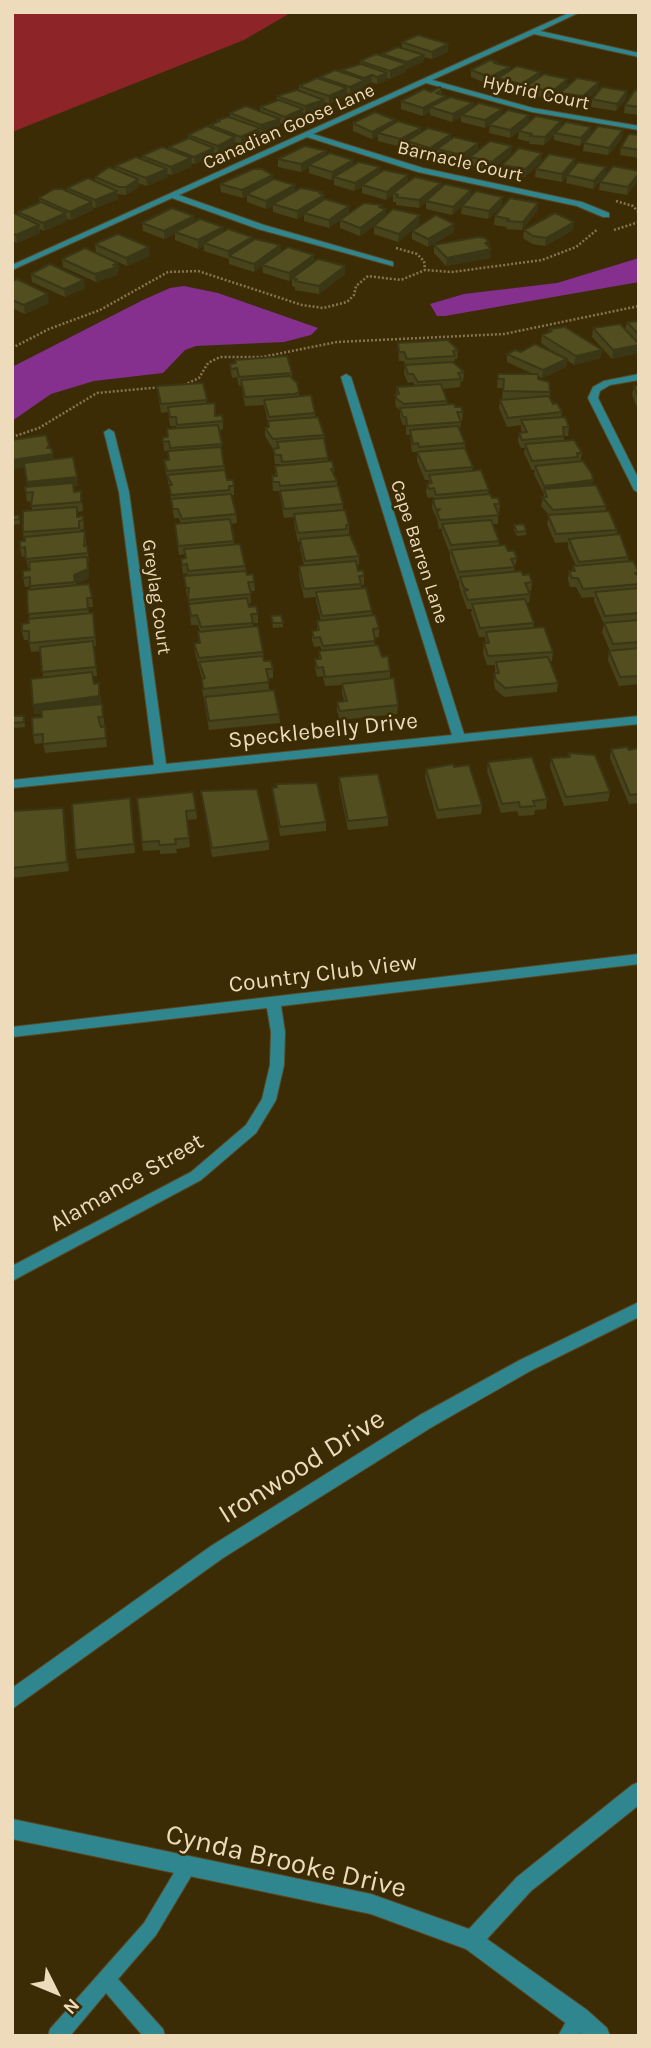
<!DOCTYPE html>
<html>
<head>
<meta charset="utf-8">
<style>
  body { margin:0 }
  #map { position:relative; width:651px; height:2048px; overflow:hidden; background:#3c2c06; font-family:Karla,sans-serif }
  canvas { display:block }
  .frame { position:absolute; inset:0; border:14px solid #eddbbb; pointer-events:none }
  .north { position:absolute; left:21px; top:1957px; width:70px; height:70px; -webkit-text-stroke:5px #3c2c06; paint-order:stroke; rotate:133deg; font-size:19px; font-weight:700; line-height:28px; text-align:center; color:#eddbbb }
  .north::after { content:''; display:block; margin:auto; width:24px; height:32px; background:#eddbbb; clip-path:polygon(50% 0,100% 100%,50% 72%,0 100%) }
</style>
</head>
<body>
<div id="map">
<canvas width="651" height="2048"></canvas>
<div class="frame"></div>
<div class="north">N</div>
</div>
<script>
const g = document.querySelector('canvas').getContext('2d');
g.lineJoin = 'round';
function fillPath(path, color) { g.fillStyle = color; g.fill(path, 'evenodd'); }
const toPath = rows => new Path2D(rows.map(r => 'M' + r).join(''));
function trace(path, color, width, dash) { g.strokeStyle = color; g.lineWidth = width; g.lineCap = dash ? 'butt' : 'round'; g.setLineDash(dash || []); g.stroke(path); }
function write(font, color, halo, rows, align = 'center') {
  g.font = font + ' Karla,sans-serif'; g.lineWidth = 5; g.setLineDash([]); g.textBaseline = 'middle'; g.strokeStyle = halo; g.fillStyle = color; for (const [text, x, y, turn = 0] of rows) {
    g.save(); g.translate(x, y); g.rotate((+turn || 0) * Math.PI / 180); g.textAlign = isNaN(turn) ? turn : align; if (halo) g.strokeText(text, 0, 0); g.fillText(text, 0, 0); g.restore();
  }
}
const green = toPath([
  [12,12,292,12,244,40,12,132]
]);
const water = toPath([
  [639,258,639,282,445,316,437,316,430,304,464,294,557,283],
  [184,286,218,293,318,328,311,335,284,342,196,346,185,350,163,373,94,381,51,394,12,421,12,367,143,300,170,288]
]);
const path = toPath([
  [616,201,633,206,639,213],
  [614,230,639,222],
  [396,248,417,254,424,261,425,270],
  [12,348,49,329,100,310,168,272,198,271,302,305,323,308,347,302,354,295,356,286,368,276,401,280,425,270,452,272,542,260,576,247,598,229],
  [184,385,199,378,208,363,220,357,262,357,337,342,504,334,639,306],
  [12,437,39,428,97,393,162,387]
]);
const lane = toPath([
  [187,1858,193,1861,196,1867,193,1873,156,1935,118,1979,163,2029,165,2036,143,2036,106,1993,70,2036,48,2036,50,2029,144,1923,181,1861,187,1858],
  [579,2009,586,2011,588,2018,578,2036,558,2036,572,2011,579,2009]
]);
const street = toPath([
  [571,12,580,12,540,31,639,53,639,57,534,34,432,80,533,108,639,126,639,130,532,112,426,83,313,134,423,168,582,202,609,213,609,217,603,217,577,206,418,172,307,137,179,195,264,225,393,262,393,266,258,229,172,198,12,270,12,265,571,12],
  [346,374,351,377,464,734,639,716,639,724,12,788,12,780,154,765,119,492,104,432,109,429,114,432,129,492,166,764,452,735,341,377,346,374],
  [639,374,639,380,610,385,600,391,598,398,639,480,639,493,634,490,588,398,593,387,604,381,639,374],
  [639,954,639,964,281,1006,285,1032,284,1065,276,1100,256,1133,201,1180,12,1281,12,1266,191,1172,246,1125,262,1099,270,1065,271,1032,267,1008,12,1037,12,1027,639,954],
  [639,1302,639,1317,532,1370,432,1427,223,1558,12,1709,12,1688,211,1546,420,1415,520,1360,639,1302],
  [639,1782,639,1805,531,1891,487,1939,587,2010,607,2028,610,2036,583,2036,466,1949,371,1914,12,1839,12,1819,371,1894,469,1929,517,1877,632,1785,639,1782]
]);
const wall = toPath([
  [402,42,448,44,448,52,432,59,424,57,423,62,406,69,406,72,390,79,387,78,387,80,377,84,371,82,364,86,364,88,350,94,347,93,347,96,329,104,324,102,324,108,305,114,303,113,303,116,285,124,280,123,280,126,260,132,260,136,241,144,235,142,235,145,218,154,214,153,214,156,195,164,191,163,192,166,172,175,167,174,168,177,147,186,138,183,139,187,126,195,117,194,118,199,96,208,93,207,93,210,71,220,66,218,67,221,44,231,40,229,40,233,17,243,12,241,12,214,19,216,18,212,40,203,39,198,67,191,67,188,95,181,95,177,116,170,115,166,142,159,142,156,169,150,169,147,188,139,188,135,211,128,210,125,217,122,217,120,230,117,230,113,260,111,260,107,277,100,277,96,299,91,299,86,320,79,320,77,341,73,341,70,360,64,360,61,382,56,382,54,402,48],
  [496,64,510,71,540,72,539,77,568,79,550,99,527,94,527,87,521,91,497,86,497,81,490,85,471,77,471,70],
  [599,82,598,89,582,104,559,101,560,93],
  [441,90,441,94,446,96,446,99,473,107,502,109,501,116,529,115,529,123,510,138,489,133,490,124,485,128,461,122,461,117,452,122,430,115,430,112,423,116,401,109,401,101,431,92],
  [627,91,626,99,616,111,591,107,592,99],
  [639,91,639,115,624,113,625,105],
  [395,120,394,123,421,128,421,132,451,134,451,139,478,150,511,154,491,170,469,165,470,157,477,152,461,163,437,157,437,151,430,156,407,149,407,144,401,147,378,141,378,136,372,139,353,131,353,123],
  [561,121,561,127,591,127,590,134,580,146,554,140,554,135,544,145,529,144,530,142,518,139,519,131],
  [623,130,622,138,608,155,583,151,584,143],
  [639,135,639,158,620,155,621,147],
  [326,155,353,160,353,165,380,167,380,173,408,175,408,182,441,183,441,188,502,205,488,219,461,214,462,206,452,215,426,209,426,202,419,208,396,205,396,202,393,202,393,195,386,200,362,193,362,187,354,191,334,185,334,179,331,180,309,173,309,168,301,172,278,167,278,159],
  [541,161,525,177,502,173,502,165],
  [574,167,606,167,605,175,593,189,566,183,567,175,571,171,562,182,535,177,536,169],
  [639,171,639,179,627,195,599,190,600,182],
  [273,180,295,191,322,194,324,199,349,206,349,213,382,207,386,209,386,216,419,224,398,242,374,234,374,226,383,219,360,236,340,228,340,220,329,228,304,221,304,215,297,219,273,212,273,206,266,209,247,202,247,196,243,198,221,192,220,184],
  [538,203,537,211,522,230,506,229,507,227,494,225,495,216],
  [194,222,223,231,252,237,252,241,280,245,281,252,314,262,345,266,345,274,319,294,295,290,295,287,292,286,292,279,289,281,263,273,262,266,254,272,229,264,229,259,204,251,204,246,198,249,175,240,175,234,164,239,143,231,142,223],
  [454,224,454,232,428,247,412,239,412,231],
  [524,230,573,230,545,246,532,244,523,238],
  [489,242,490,258,446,266,434,253,434,245],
  [95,244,150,256,127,266,96,252],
  [62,259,118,263,119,271,117,272,118,275,96,282,63,267],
  [31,274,85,288,65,297,32,282],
  [12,282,49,303,25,314,12,308],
  [639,321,638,353,612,359,592,337,593,328,625,330,627,322],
  [549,329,602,350,600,358,574,365,567,360,566,367,542,378,538,376,538,379,550,392,550,396,553,404,562,412,561,417,569,427,568,436,564,436,564,441,582,453,580,462,592,485,606,506,605,511,617,530,617,534,628,557,628,561,639,572,639,684,619,686,608,660,609,651,610,651,602,632,604,624,594,601,594,597,582,598,576,587,570,587,568,580,569,571,572,571,573,566,576,566,568,548,568,542,555,543,547,524,549,515,541,506,544,494,534,474,535,470,532,470,524,453,525,448,521,448,518,442,519,433,522,433,521,429,521,425,507,427,499,408,500,400,502,399,503,388,497,388,498,374,533,374,507,362,507,354,521,352,560,356,541,343,542,335,548,333],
  [398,343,458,350,457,359,455,359,454,363,464,372,463,381,461,381,460,387,442,389,447,401,447,404,455,407,463,412,462,421,461,421,460,430,465,443,465,448,473,467,472,471,489,490,488,495,500,504,499,513,498,513,498,524,493,524,499,541,499,545,517,558,514,571,523,575,532,582,531,591,529,591,530,594,529,603,526,603,534,623,533,628,553,652,552,661,550,661,558,683,557,692,504,697,495,689,494,683,494,673,495,673,495,665,487,665,483,653,484,643,486,643,485,637,479,637,471,613,472,609,467,609,459,586,459,581,458,581,450,559,450,554,442,533,442,529,439,529,437,519,432,508,433,499,434,499,433,497,428,498,426,493,427,484,429,484,429,480,425,480,417,461,417,452,412,452,410,435,406,435,406,425,403,425,400,417,400,410,396,407,395,403,397,387,415,386,413,382,408,383,404,374,405,365,404,361,399,361],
  [235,360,292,373,292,378,299,392,299,396,315,413,315,417,324,435,328,462,334,469,334,475,337,481,337,486,343,504,343,510,349,525,349,534,347,535,359,556,359,565,357,565,358,571,364,576,364,585,361,585,361,588,372,611,372,616,379,628,379,637,374,638,375,646,390,671,390,678,398,705,397,714,340,720,337,711,337,702,344,701,342,693,342,685,325,686,323,676,317,677,315,668,315,659,319,659,319,651,322,651,320,646,314,647,312,640,312,631,317,630,317,621,321,621,316,601,316,597,304,598,299,575,299,566,304,565,300,548,300,542,298,542,294,523,294,517,284,518,279,491,273,491,272,476,275,476,275,466,281,465,281,464,275,464,273,449,265,436,265,428,268,427,268,423,264,405,245,406,241,385,239,386,237,377,232,378,231,372,230,364,235,363],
  [203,383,207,404,215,416,223,421,223,429,219,430,225,470,227,480,234,486,234,495,232,495,236,514,237,523,231,524,234,544,245,566,247,575,254,582,255,591,250,591,251,603,248,603,249,607,258,614,258,623,253,623,253,627,263,652,264,661,273,669,273,678,268,678,269,690,279,714,280,723,209,730,202,688,202,679,195,653,194,643,199,643,198,632,200,632,198,625,191,625,188,597,187,597,184,576,188,576,187,573,183,574,182,568,181,559,185,558,185,554,179,555,176,533,175,524,181,524,179,518,174,518,169,486,165,469,164,460,169,460,168,451,170,451,164,451,163,437,167,437,177,428,176,426,170,426,168,412,161,413,157,386],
  [634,386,639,386,639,405,636,405,632,395],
  [12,440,49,448,53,454,53,459,78,486,73,486,74,492,81,491,83,511,77,512,78,517,83,516,84,529,80,530,80,532,86,540,86,546,87,546,89,562,87,562,89,578,76,584,76,586,92,598,93,607,88,607,89,613,93,613,96,646,94,646,97,676,93,676,94,684,99,683,101,704,102,704,107,747,45,753,43,743,35,744,33,735,42,717,42,713,34,714,43,677,41,651,31,652,29,640,24,640,22,631,29,623,31,590,30,586,25,587,23,578,30,570,30,568,28,568,26,556,22,557,20,548,24,541,23,532,32,511,32,501,27,502,25,487,28,486,25,467,12,469],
  [19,515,20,524,12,525,12,516],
  [514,525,526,531,526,535,517,536,514,530],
  [271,616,283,623,283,627,273,628],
  [24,716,25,727,14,728,13,723],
  [639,748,639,803,629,804,610,758,611,749,629,750],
  [568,753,610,792,608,801,564,806,550,767,551,758,568,757],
  [488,762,547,799,546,809,535,810,534,815,519,816,517,811,501,813,487,771],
  [454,767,482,805,481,814,437,819,425,778,426,769],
  [339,777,388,817,388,826,348,830,339,787],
  [276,784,326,822,326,831,280,836,273,797,272,788,276,787],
  [201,791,269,841,269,850,212,857],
  [130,798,135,853,77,859,75,850],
  [137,798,196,810,197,819,187,820,190,847,176,849,177,853,160,854,160,850,143,851],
  [12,811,64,817,69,871,12,878]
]);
const shadedWall = toPath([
  [448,44,448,52,432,59,432,52],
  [424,55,423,62,407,69,407,62],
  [407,64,406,72,390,79,390,71],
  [510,67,509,74,498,78,497,81,490,85,490,77],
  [540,72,539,79,521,91,521,84],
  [387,73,387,80,377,84,377,77],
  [372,75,371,82,364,86,364,88,350,94,350,87,364,80,364,78],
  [568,79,567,86,550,99,551,92],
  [599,82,598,89,582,104,583,96],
  [347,88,347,96,329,104,329,96],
  [627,91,626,99,616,111,617,104],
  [446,96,445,103,430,107,430,112,423,116,423,108],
  [324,100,324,108,305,114,305,106],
  [473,103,472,111,462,115,461,117,452,122,453,114],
  [303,109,303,116,285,124,285,117],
  [502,109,501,117,485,128,485,120],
  [529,115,529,123,510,138,510,130],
  [280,119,280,126,261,132,261,125],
  [395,120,394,128,378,133,378,136,372,139,372,132],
  [561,121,561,129,555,133,554,135,544,145,545,137],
  [591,127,590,134,580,146,581,138],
  [260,128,260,136,241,144,241,137],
  [421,128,420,136,407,141,407,144,401,147,401,139],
  [623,130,622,138,608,155,609,148],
  [451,134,451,142,437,149,437,151,430,156,430,148],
  [235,137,235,145,218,154,218,146],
  [478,143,478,151,461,163,462,155],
  [512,146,511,154,491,170,492,162],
  [214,148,214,156,195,164,194,157],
  [326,151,326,159,309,165,309,168,301,172,301,164],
  [542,153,541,161,525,177,526,169],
  [191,158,192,166,172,175,171,167],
  [575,159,574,167,562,182,562,174],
  [353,160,353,168,334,177,334,179,331,180,332,172],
  [380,167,380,175,362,185,362,187,354,191,355,183],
  [606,167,605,175,593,189,594,181],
  [167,169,168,177,147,186,146,178],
  [639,173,639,179,627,195,628,187],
  [273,175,273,183,247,194,247,196,243,198,242,190],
  [408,175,408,183,386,200,387,192],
  [138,179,139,187,126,195,126,187],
  [441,183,440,191,426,201,426,202,419,208,419,200],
  [295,185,295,193,273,204,273,206,266,209,266,201],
  [471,190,471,198,452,215,453,207],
  [117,191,118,199,96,208,95,200],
  [322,192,322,196,324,195,324,203,304,213,304,215,297,219,297,211],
  [503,197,502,205,488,219,489,211],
  [92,202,93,210,71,220,70,212],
  [538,203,537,211,522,230,523,222],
  [382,205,382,212,386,209,386,217,360,236,360,228],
  [349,206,349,214,329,228,329,220],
  [66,213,67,221,44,231,43,223],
  [420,215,419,224,398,242,399,234],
  [194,216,195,224,175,232,175,234,164,239,164,231],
  [574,222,573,230,545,246,546,238],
  [454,224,454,232,428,247,428,239],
  [39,225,40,233,17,243,16,235],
  [223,227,223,235,204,243,204,246,198,249,198,240],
  [252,237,252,245,229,256,228,259,228,251],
  [489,242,488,250,491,249,490,258,446,266,447,258],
  [280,245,281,253,262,265,262,266,254,272,254,264],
  [149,247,150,256,127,266,126,258],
  [314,255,314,263,289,281,289,273],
  [118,263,119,271,117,272,118,275,96,282,95,274],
  [345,266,345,274,319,294,319,286],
  [84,280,85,288,65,297,64,289],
  [48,294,49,303,25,314,24,305],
  [639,345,638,353,612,359,613,350],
  [602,350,600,358,574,365,576,356],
  [567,359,566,367,542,378,543,370],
  [49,445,50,453,53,454,54,463,12,469,12,460,47,448],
  [77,477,78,486,29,491,27,482],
  [593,480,592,489,544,489,543,495,544,486],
  [88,569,89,578,76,584,74,575],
  [99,683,101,705,34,714,33,705],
  [63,808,64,817,69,871,67,862]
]);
const building = toPath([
  [418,35,448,44,432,52,402,42,418,35],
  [398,47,424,55,407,62,382,54,398,47],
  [376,54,407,64,390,71,360,61,376,54],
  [490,60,497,62,494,63,510,67,490,77,471,70,490,60],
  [361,64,387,73,377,77,372,75,364,78,341,70,361,64],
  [517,66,540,72,521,84,498,78,517,66],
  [335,70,365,80,350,87,320,77,335,70],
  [544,74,568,79,551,92,527,86,544,74],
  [317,78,347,88,329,96,299,86,317,78],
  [577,78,599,82,583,96,560,93,577,78],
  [440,87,441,90,436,93,446,96,423,108,401,101,424,89,431,92,440,87],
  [602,87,627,91,617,104,592,99,602,87],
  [297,90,324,100,305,106,277,96,297,90],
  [635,90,639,91,639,107,625,105,635,90],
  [450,97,473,103,453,114,430,107,450,97],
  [279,100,303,109,285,117,260,107,279,100],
  [479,103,502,109,485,120,462,115,479,103],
  [246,106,280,119,261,125,230,113,246,106],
  [508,110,529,115,510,130,489,125,508,110],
  [375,112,395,120,372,132,353,123,375,112],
  [536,116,561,121,545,137,530,136,532,134,519,131,536,116],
  [229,117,260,128,241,137,210,125,220,121,217,120,229,117],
  [398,121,421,128,401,139,378,133,398,121],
  [566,122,591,127,581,138,555,133,566,122],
  [207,126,235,137,218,146,188,135,207,126],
  [598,126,623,130,609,148,584,143,598,126],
  [428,128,451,134,430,148,407,141,428,128],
  [629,134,639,135,639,150,621,147,629,134],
  [454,137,478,143,462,155,437,149,454,137],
  [189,138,214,148,194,157,169,147,189,138],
  [490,141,512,146,492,162,470,157,490,141],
  [305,146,326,151,301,164,278,159,305,146],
  [162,147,191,158,171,167,142,156,162,147],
  [519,148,542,153,526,169,502,165,519,148],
  [330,153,353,160,332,172,309,165,330,153],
  [549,154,575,159,562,174,536,169,549,154],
  [136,157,167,169,146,178,115,166,136,157],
  [359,162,380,167,355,183,334,177,359,162],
  [578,162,606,167,594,181,567,175,578,162],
  [613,166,639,171,639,173,628,187,600,182,613,166],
  [109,167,138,179,126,187,119,187,95,177,109,167],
  [253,169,262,169,273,175,242,190,220,184,253,169],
  [384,170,408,175,387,192,362,185,384,170],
  [415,177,441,183,419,200,396,197,398,195,393,193,415,177],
  [88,178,117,191,95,200,67,188,88,178],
  [274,179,295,185,266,201,247,194,274,179],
  [445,184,471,190,453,207,426,201,445,184],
  [301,188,322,192,319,193,324,195,297,211,273,204,301,188],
  [54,189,62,189,92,202,70,212,39,198,54,189],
  [476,191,503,197,489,211,462,206,476,191],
  [510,198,538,203,523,222,507,221,509,219,495,216,510,198],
  [325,199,349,206,329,220,304,213,325,199],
  [41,202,66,213,43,223,18,212,41,202],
  [364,203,382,205,379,207,386,209,360,228,340,220,364,203],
  [172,208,194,216,164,231,142,223,172,208],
  [393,209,420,215,399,234,374,226,393,209],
  [14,213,39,225,16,235,12,233,12,214,14,213],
  [555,213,574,222,546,238,533,236,524,230,555,213],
  [436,215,454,224,428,239,412,231,436,215],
  [200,219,223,227,198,240,175,232,200,219],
  [228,229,252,237,228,251,204,243,228,229],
  [118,234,149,247,126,258,95,244,118,234],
  [478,237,485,238,489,242,485,243,491,249,447,258,434,245,478,237],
  [255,239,280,245,254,264,229,256,255,239],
  [288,247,314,255,289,273,262,265,288,247],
  [85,248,118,263,113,265,117,267,95,274,62,259,85,248],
  [318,259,345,266,319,286,295,281,297,279,292,278,318,259],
  [50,264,84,280,64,289,31,274,50,264],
  [17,279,48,294,24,305,12,300,12,282,17,279],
  [639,321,639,335,627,322,639,321],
  [620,324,639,344,639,345,613,350,593,328,620,324],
  [565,327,602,350,576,356,542,335,552,331,549,329,565,327],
  [448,340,458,350,453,351,455,356,407,359,404,352,399,352,398,343,448,340],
  [535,344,567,359,543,370,507,354,515,350,521,352,535,344],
  [287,356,292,373,239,377,237,368,231,369,230,364,236,363,235,360,287,356],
  [453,362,464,372,458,373,461,379,418,382,413,374,408,374,405,365,453,362],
  [498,374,538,374,538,379,549,382,550,392,503,391,504,379,498,379,498,374],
  [290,376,297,383,299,392,295,394,245,397,241,380,290,376],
  [203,383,207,400,161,404,157,386,203,383],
  [441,384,447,401,404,404,397,399,395,395,399,394,397,387,441,384],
  [634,386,639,386,639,396,638,396,634,386],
  [311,395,315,413,269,417,264,400,311,395],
  [549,396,553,404,557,403,562,412,508,418,500,400,549,396],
  [215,403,215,416,222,415,223,421,177,425,176,417,170,417,168,407,215,403],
  [454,404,455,407,461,407,463,412,457,412,461,422,407,426,406,417,403,417,400,408,454,404],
  [318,417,324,435,273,439,265,428,269,427,268,421,318,417],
  [565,417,569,427,563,427,564,436,522,440,519,433,527,432,521,420,565,417],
  [218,425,222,444,170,448,169,441,163,442,163,437,168,437,167,429,218,425],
  [458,426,465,443,419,447,418,443,413,444,410,430,458,426],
  [46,435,49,445,47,448,51,448,53,454,12,460,12,440,46,435],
  [324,438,328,458,282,462,281,455,275,455,273,449,279,448,277,442,324,438],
  [574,440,582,453,577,453,578,457,532,461,525,444,574,440],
  [221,447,224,466,167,471,164,460,169,460,168,451,221,447],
  [465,448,473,467,426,471,417,452,465,448],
  [73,457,77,477,27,482,24,463,73,457],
  [332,461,334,469,331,469,337,481,280,486,279,482,273,482,272,476,277,476,275,466,332,461],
  [583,461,592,474,593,480,544,486,535,466,583,461],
  [225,470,227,480,233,480,234,486,229,486,229,490,171,495,169,485,172,485,167,475,225,470],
  [481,470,489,490,436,495,434,488,429,489,427,484,432,483,429,475,481,470],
  [73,483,74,492,81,491,81,502,31,506,33,492,26,493,25,487,73,483],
  [596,485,606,506,553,510,542,497,547,497,544,489,596,485],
  [338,486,343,504,284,509,280,491,338,486],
  [231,494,236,514,182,519,178,509,173,509,171,499,231,494],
  [490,494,492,498,498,498,500,504,494,504,499,515,440,520,437,512,440,509,436,510,433,499,490,494],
  [77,507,77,517,83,516,83,520,79,521,79,528,23,532,23,511,77,507],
  [345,510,349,525,346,525,347,529,298,533,294,514,345,510],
  [609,511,617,530,556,534,548,515,609,511],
  [19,515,19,519,12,520,12,516,19,515],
  [230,519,234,541,178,546,175,524,230,519],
  [491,520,499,541,451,545,442,524,491,520],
  [524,524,526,531,517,532,514,525,524,524],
  [85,531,84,546,87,546,88,553,26,559,25,547,20,548,20,541,25,541,25,537,85,531],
  [620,534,628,557,579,562,569,539,620,534],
  [350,535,359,556,305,561,300,539,350,535],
  [240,544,245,566,188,571,187,564,182,565,181,559,186,558,184,549,240,544],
  [505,545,508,551,514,551,517,558,511,559,515,567,459,572,451,550,505,545],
  [87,557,88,569,74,575,75,582,30,586,30,577,23,578,23,571,30,570,29,562,87,557],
  [356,561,358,571,363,570,364,576,359,576,361,584,304,589,299,566,356,561],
  [633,561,639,572,635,573,639,577,639,584,583,589,578,578,572,578,569,571,575,571,573,566,633,561],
  [246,571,247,575,253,574,254,582,248,582,251,594,188,600,189,588,186,588,184,576,246,571],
  [521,571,523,575,529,574,532,582,525,583,530,594,468,600,464,591,468,590,464,588,460,577,521,571],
  [89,584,92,598,87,598,88,609,28,614,27,590,89,584],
  [366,588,372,611,322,616,316,592,366,588],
  [639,588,639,613,605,616,595,592,639,588],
  [247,598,249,607,256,606,258,614,251,614,253,623,201,627,197,615,191,616,189,604,247,598],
  [525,599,534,623,480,628,472,604,525,599],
  [93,613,95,637,29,643,29,631,22,631,22,624,29,623,28,619,93,613],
  [281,615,283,623,273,623,271,616,281,615],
  [375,615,379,628,373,629,375,641,323,646,320,637,314,638,312,631,319,630,317,621,375,615],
  [639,620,639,642,613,644,604,623,639,620],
  [258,626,263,652,199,658,194,643,200,643,198,632,258,626],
  [544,627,553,652,488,656,484,643,489,643,486,632,544,627],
  [93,641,96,667,42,672,40,647,93,641],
  [378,645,382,657,388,656,390,671,325,677,323,667,317,668,315,659,321,659,319,651,378,645],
  [639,648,639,676,620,677,609,651,639,648],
  [263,656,264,661,271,661,273,669,266,669,269,682,203,689,202,679,205,678,199,662,263,656],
  [548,657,558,683,505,688,496,680,494,673,499,673,496,662,548,657],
  [92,672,94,684,99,683,99,696,33,705,31,679,92,672],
  [394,678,398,705,340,711,337,702,347,701,342,684,394,678],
  [274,690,279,714,209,721,205,697,274,690],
  [102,704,103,717,98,717,101,727,105,726,106,738,43,744,43,734,33,735,32,718,42,717,41,710,102,704],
  [13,716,24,716,24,722,13,723,13,716],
  [627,747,629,750,639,748,639,794,630,795,611,749,627,747],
  [568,753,595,755,610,792,566,797,551,758,570,757,568,753],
  [532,757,547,799,533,801,535,806,520,807,519,802,502,804,488,762,532,757],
  [453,764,454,767,469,765,482,805,438,810,426,769,453,764],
  [378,774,388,817,348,821,339,777,378,774],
  [317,783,326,822,280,827,272,788,277,787,276,784,317,783],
  [257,789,269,841,212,848,201,791,257,789],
  [193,792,196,810,186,811,189,838,175,839,176,844,159,845,159,841,142,842,137,798,193,792],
  [130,798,134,844,75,850,72,804,130,798],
  [63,808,67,862,12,868,12,811,63,808]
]);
const farStreetnames = [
  ["Hybrid Court",536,93,12],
  ["Canadian Goose Lane",289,127,-24],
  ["Barnacle Court",460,162,13],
  ["Cape Barren Lane",419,552,72],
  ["Greylag Court",156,597,82]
];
const streetNames = [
  ["Specklebelly Drive",323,731,-6],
  ["Country Club View",323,974,-7],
  ["Alamance Street",127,1183,-30]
];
const nearStreetnames = [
  ["Ironwood Drive",302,1467,-32],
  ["Cynda Brooke Drive",286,1862,13]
];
fillPath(green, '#8d2428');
fillPath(water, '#852f8f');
trace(lane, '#584823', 2);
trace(street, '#584823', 2);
trace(path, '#867551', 2.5, [2, 2]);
fillPath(lane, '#30868e');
fillPath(street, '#30868e');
fillPath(wall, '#47431b');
fillPath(shadedWall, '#3a3716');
fillPath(building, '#534e1f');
trace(building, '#3a3716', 2);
write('19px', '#eddbbb', '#3c2c06', farStreetnames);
write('23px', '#eddbbb', '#3c2c06', streetNames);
write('28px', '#eddbbb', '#3c2c06', nearStreetnames);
</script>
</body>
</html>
